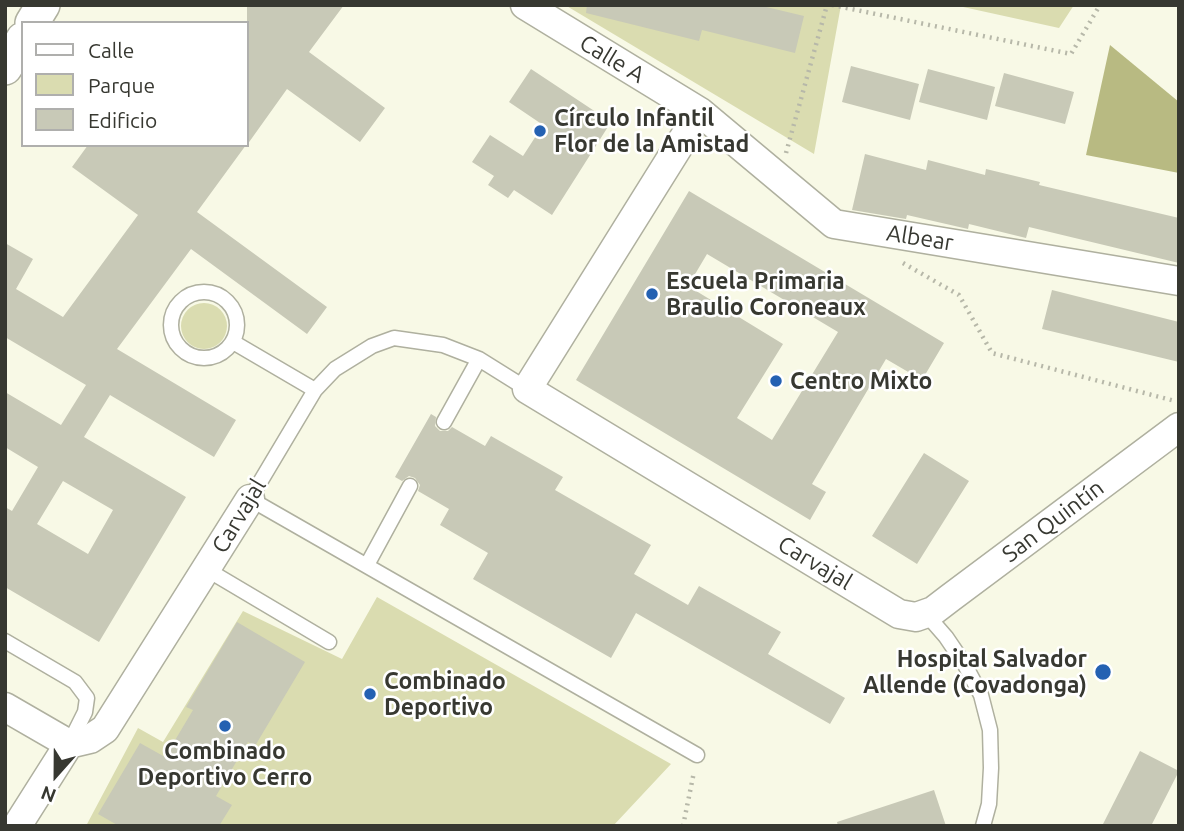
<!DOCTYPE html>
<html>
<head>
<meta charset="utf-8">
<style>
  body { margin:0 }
  #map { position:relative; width:1184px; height:831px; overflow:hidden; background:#f8f9e6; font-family:Ubuntu,sans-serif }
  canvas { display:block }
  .frame { position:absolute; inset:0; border:7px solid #373831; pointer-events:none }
  .legend { position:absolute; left:21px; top:21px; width:228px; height:126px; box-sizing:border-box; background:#fff; border:2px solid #afafad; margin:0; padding:9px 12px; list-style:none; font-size:21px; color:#373831 }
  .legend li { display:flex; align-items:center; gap:14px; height:35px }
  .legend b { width:35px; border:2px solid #afafad }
  .north { position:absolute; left:21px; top:740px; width:70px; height:70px; -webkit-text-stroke:5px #fff; paint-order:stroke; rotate:201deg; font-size:19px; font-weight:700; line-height:28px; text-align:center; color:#373831 }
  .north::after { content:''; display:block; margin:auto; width:24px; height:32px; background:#373831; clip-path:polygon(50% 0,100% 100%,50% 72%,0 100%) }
</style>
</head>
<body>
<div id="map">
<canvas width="1184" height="831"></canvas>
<div class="frame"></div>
<ul class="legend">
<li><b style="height:9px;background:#fff"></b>Calle</li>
<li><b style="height:19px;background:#dadcb0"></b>Parque</li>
<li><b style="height:19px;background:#c8c9b7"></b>Edificio</li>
</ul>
<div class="north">N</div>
</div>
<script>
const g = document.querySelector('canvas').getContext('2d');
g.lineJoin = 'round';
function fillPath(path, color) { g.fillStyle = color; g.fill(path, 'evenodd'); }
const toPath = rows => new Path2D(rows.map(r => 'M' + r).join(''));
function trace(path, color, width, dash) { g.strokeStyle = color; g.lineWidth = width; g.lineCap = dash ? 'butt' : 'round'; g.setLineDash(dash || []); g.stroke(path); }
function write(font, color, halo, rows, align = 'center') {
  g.font = font + ' Ubuntu,sans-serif'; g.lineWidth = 5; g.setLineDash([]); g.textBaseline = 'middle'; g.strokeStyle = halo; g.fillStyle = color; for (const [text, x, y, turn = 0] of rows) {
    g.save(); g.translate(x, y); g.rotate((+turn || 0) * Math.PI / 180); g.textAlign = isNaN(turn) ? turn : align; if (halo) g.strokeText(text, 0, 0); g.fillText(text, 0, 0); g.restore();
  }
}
const green = toPath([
  [565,5,841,5,814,154],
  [954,5,1074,5,1059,28],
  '181 326a23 23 0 1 1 46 0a23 23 0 1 1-46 0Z',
  [377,597,671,764,613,826,86,826,138,728,163,742,243,611,342,659]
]);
const forest = toPath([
  [1110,45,1179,102,1179,173,1086,155]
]);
const building = toPath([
  [247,5,344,5,309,52,385,108,360,142,287,89,247,145],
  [587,5,758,5,804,16,795,53,702,30,699,41,586,13],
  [851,66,919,84,910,120,842,102],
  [531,69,611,122,552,215,514,190,508,198,488,185,494,176,472,162,490,135,523,156,543,125,509,102],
  [928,69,995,87,987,120,919,102],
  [1004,73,1074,92,1065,124,995,106],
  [88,145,246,145,197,212,327,307,307,334,191,249,117,349,236,420,214,457,110,395,84,437,186,497,99,642,5,587,5,507,12,511,38,467,5,447,5,392,61,425,86,385,5,337,5,243,33,259,16,289,63,317,138,215,72,167],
  [63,481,113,510,88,554,37,524],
  [865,154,926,170,928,160,985,175,986,169,1040,182,1039,185,1179,218,1179,263,1029,227,1026,238,969,224,968,229,907,215,906,219,852,210],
  [689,191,944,343,922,380,886,359,812,484,826,492,810,520,576,380],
  [707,254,838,332,772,440,737,418,783,344,688,286],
  [1052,290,1179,322,1179,362,1042,329],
  [431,414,436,417,435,426,440,431,448,431,452,427,485,446,491,436,563,477,555,490,651,545,634,574,688,605,699,586,781,632,768,654,845,698,830,724,636,613,611,658,473,579,488,553,440,525,449,509,418,491,420,485,415,478,409,476,402,481,395,477],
  [924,453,969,481,917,564,872,536],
  [237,622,305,662,255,746,248,742,216,796,232,805,219,826,119,826,98,814,140,743,165,757,193,710,186,707],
  [1140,751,1179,771,1151,826,1102,826],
  [934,790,946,826,838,826,837,822]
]);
const path = toPath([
  [832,5,1071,54,1100,5],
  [786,153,827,5],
  [903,263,959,295,992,353,1175,401],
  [683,826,694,772]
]);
const service = toPath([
  '171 325a33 33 0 1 1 66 0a33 33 0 1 1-66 0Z',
  [233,342,315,390],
  [527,389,479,359,443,345,394,338,372,346,335,369,315,390,250,499,697,755],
  [444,422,479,359],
  [367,565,410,486],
  [206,569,329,642],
  [926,614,946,637,965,665,981,695,990,730,991,768,989,804,983,826],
  [5,641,75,682,87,698,85,712,70,742]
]);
const minor = toPath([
  [525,5,700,112,834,224,1179,281],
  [700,112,527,389,899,614,916,617,933,611,950,598,1179,427],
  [5,707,69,744],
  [17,826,69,744,90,739,105,729,250,499]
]);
const tertiary = toPath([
  [32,23,43,5],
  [5,68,23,39]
]);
const markers = [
  [540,131,7,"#2461b2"],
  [652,294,7,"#2461b2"],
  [776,381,7,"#2461b2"],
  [1103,672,9,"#2461b2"],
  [370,694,7,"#2461b2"],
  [225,726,7,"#2461b2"]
];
const streetNames = [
  ["Calle A",612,59,31],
  ["Albear",920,238,9],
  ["Carvajal",239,516,-59],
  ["San Quintín",1053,521,-37],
  ["Carvajal",815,563,31]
];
const poiNames = [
  ["Círculo Infantil",554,118],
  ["Flor de la Amistad",554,144],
  ["Escuela Primaria",666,281],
  ["Braulio Coroneaux",666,307],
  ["Centro Mixto",790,381],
  ["Hospital Salvador",1087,659,"right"],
  ["Allende (Covadonga)",1087,685,"right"],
  ["Combinado",384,681],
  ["Deportivo",384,707],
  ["Combinado",225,751,"center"],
  ["Deportivo Cerro",225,777,"center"]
];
fillPath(green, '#dadcb0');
fillPath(forest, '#b8ba82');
fillPath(building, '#c8c9b7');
trace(service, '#afb09f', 17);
trace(minor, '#afb09f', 31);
trace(tertiary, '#afb09f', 36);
trace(path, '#b7b8a9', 4.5, [2, 5]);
trace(service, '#fff', 14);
trace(minor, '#fff', 28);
trace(tertiary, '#fff', 33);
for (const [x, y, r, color] of markers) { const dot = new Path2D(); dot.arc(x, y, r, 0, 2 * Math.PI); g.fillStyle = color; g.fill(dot); trace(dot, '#fff', 2.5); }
write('23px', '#373831', '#fff', streetNames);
write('bold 23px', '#373831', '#fff', poiNames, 'left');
</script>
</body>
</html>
